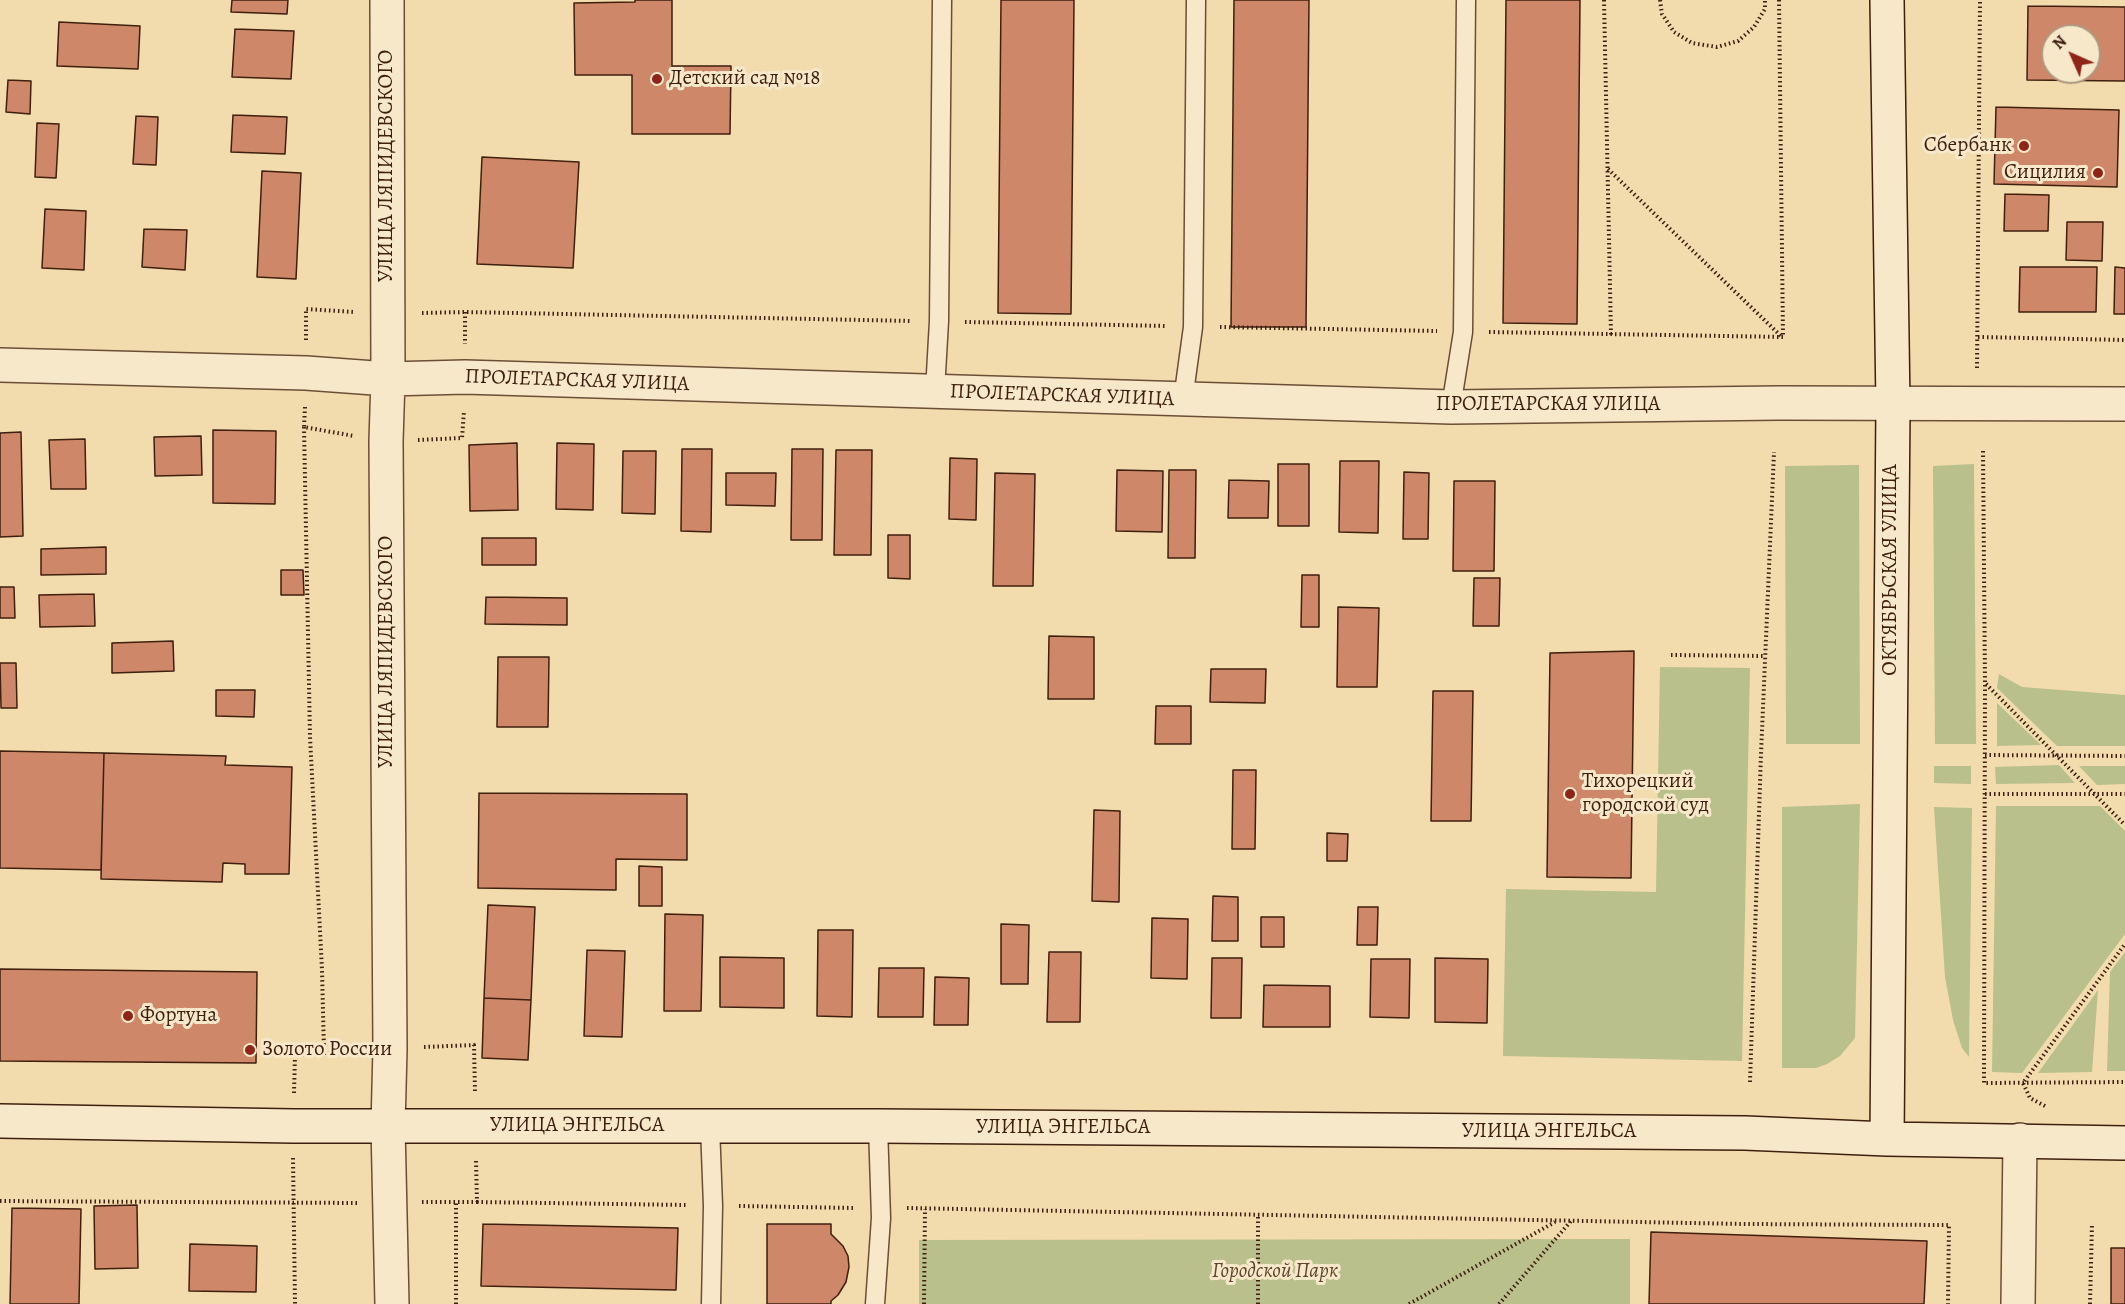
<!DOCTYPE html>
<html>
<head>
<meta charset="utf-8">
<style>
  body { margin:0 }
  #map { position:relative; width:2125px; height:1304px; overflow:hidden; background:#f2dbad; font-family:Alegreya,serif }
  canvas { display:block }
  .north { position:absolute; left:2041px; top:24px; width:60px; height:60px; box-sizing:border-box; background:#f7e8ca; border:2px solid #ad987f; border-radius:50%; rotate:315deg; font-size:16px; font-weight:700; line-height:24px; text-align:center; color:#3f1f0e }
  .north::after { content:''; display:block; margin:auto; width:21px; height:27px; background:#8f2418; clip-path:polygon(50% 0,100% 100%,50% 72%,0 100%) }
</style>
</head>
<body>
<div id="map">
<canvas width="2125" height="1304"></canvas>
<div class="north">N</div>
</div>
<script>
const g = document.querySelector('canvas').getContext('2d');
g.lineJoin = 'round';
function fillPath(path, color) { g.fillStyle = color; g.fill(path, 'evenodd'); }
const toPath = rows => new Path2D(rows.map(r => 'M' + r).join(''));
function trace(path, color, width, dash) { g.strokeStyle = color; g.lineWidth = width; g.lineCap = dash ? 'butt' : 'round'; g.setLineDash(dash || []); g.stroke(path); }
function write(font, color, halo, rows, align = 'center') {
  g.font = font + ' Alegreya,serif'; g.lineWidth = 6; g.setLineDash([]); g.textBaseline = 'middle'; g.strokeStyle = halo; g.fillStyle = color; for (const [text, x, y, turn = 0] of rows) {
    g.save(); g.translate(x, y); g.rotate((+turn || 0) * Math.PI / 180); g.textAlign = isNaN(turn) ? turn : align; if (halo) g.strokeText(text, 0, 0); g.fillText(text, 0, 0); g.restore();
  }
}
const green = toPath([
  [1974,464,1976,744,1935,744,1933,466],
  [1859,465,1860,744,1786,744,1785,466],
  [1660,667,1750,668,1742,1061,1503,1056,1506,889,1656,892],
  [1999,674,2022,687,2125,695,2125,746,2057,746,1997,688],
  [1997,703,2041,745,1997,746],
  [2059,765,2075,783,1996,784,1995,767],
  [1934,766,1971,766,1971,784,1934,783],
  [2079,766,2125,766,2125,784,2097,785],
  [1860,804,1855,1038,1840,1056,1827,1064,1816,1068,1782,1068,1782,807],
  [1996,806,2100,806,2125,831,2125,934,2022,1073,1992,1072],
  [1934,807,1972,808,1969,1057,1962,1048,1953,1020,1945,977],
  [2125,952,2125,1071,2107,1071,2110,972],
  [2098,990,2092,1072,2038,1073],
  [1630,1239,1630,1304,919,1304,919,1240]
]);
const building = toPath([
  [232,0,288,0,287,14,231,12,232,0],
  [635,0,672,0,672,66,731,66,730,134,632,134,632,75,575,75,574,3,635,2,635,0],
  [1001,0,1074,0,1071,314,998,313,1001,0],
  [1234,0,1309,0,1306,327,1231,327,1234,0],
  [1506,0,1580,0,1577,324,1503,323,1506,0],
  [2028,6,2125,7,2125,81,2027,80,2028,6],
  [2053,36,2089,36,2089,72,2053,72,2053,36],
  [59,22,140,26,138,69,57,66,59,22],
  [235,29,294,31,291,79,232,77,235,29],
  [8,80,31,81,30,114,6,112,8,80],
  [1996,107,2119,110,2117,187,1994,184,1996,107],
  [233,115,287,117,285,154,231,152,233,115],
  [136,116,158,117,156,165,133,164,136,116],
  [37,123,59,124,56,178,35,177,37,123],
  [482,157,579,162,573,268,477,264,482,157],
  [262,171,301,173,296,279,257,277,262,171],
  [2005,194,2049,195,2048,231,2004,231,2005,194],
  [45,209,86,211,84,270,42,268,45,209],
  [2067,222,2103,222,2102,261,2066,260,2067,222],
  [144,229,187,230,185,270,142,267,144,229],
  [2020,267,2097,267,2096,312,2019,312,2020,267],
  [2115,267,2125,268,2125,314,2114,314,2115,267],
  [213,430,276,431,275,504,213,503,213,430],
  [21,432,23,536,0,537,0,433,21,432],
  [201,436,202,475,155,476,154,437,201,436],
  [85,439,86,489,51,489,49,440,85,439],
  [517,443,518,510,470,511,469,445,517,443],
  [557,443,594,444,593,510,556,509,557,443],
  [682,449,712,449,711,532,681,531,682,449],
  [792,449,823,449,822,540,791,540,792,449],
  [836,450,872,450,871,555,834,555,836,450],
  [623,451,656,451,655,514,622,513,623,451],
  [950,458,977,459,976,520,949,519,950,458],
  [1340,461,1379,461,1378,533,1339,532,1340,461],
  [1278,464,1309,464,1309,526,1278,526,1278,464],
  [1117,470,1163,471,1162,532,1116,531,1117,470],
  [1169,470,1196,470,1195,558,1168,558,1169,470],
  [1404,472,1429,473,1428,539,1403,539,1404,472],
  [726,473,776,473,775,506,726,505,726,473],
  [995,473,1035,474,1033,586,993,586,995,473],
  [1229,480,1269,481,1268,518,1228,518,1229,480],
  [1454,481,1495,481,1494,571,1453,571,1454,481],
  [888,535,910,535,910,579,888,578,888,535],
  [482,538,536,538,536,565,482,565,482,538],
  [106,547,106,574,41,575,41,549,106,547],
  [281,570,303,570,304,595,281,595,281,570],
  [1302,575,1319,575,1319,627,1301,627,1302,575],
  [1474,578,1500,578,1499,626,1473,626,1474,578],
  [0,587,14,587,15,618,0,618,0,587],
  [94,594,95,626,40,627,39,595,94,594],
  [486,597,567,598,567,625,485,624,486,597],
  [1338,607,1379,608,1377,687,1337,687,1338,607],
  [1049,636,1094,637,1094,699,1048,699,1049,636],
  [173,641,174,671,112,673,112,643,173,641],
  [1634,651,1631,878,1547,877,1550,653,1634,651],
  [498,657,549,657,548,727,497,727,498,657],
  [0,663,16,663,17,708,1,708,0,663],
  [1211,669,1266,669,1265,703,1210,702,1211,669],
  [216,690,255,690,254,717,216,716,216,690],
  [1433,691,1473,691,1471,821,1431,821,1433,691],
  [1156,706,1191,706,1191,744,1155,744,1156,706],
  [0,751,104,753,101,870,0,868,0,751],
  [104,753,226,756,225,765,292,767,289,874,245,874,245,864,223,863,222,882,101,879,104,753],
  [1233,770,1256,770,1255,849,1232,849,1233,770],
  [479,793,687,794,687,860,616,859,616,890,478,888,479,793],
  [1094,810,1120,811,1119,902,1092,901,1094,810],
  [1327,833,1348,834,1347,861,1327,861,1327,833],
  [639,866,662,867,662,906,639,906,639,866],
  [1213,896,1238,897,1238,941,1212,941,1213,896],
  [488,905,535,907,531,1000,484,998,488,905],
  [1358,907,1378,907,1377,945,1357,945,1358,907],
  [665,914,703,915,701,1011,664,1011,665,914],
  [1261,917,1284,917,1284,947,1261,947,1261,917],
  [1152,918,1188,919,1187,979,1151,978,1152,918],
  [1001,924,1029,925,1028,984,1001,984,1001,924],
  [818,930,853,930,852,1017,817,1016,818,930],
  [587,950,625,951,622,1037,584,1036,587,950],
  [1049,952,1081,952,1080,1022,1047,1022,1049,952],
  [720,957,784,958,784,1008,720,1007,720,957],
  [1212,958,1242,958,1241,1018,1211,1018,1212,958],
  [1435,958,1488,959,1487,1023,1435,1022,1435,958],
  [1371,959,1410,959,1409,1018,1370,1017,1371,959],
  [879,968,924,968,923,1017,878,1017,879,968],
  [0,969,257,972,256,1063,0,1061,0,969],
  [935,977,969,978,968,1025,934,1025,935,977],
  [1264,985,1330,986,1330,1027,1263,1027,1264,985],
  [484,998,531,1000,528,1060,482,1058,484,998],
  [137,1205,138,1268,95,1269,94,1206,137,1205],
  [12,1208,81,1209,79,1304,10,1304,12,1208],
  [483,1224,678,1228,676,1290,481,1286,483,1224],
  [767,1224,831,1224,831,1234,843,1246,848,1256,849,1267,846,1282,838,1295,831,1301,831,1304,767,1304,767,1224],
  [1651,1232,1927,1241,1924,1304,1649,1304,1651,1232],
  [190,1244,257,1246,256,1292,189,1291,190,1244],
  [2111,1248,2125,1248,2125,1304,2111,1304,2111,1248]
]);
const path = toPath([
  [1604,0,1611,335],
  [1660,0,1662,14,1674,32,1692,43,1717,47,1738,41,1754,27,1765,9,1765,0],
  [1779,0,1783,337],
  [1608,169,1782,337],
  [465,312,465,344],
  [422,313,465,312,912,321],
  [965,322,1167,326],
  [1220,327,1437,331],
  [1489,332,1783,337],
  [1978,337,2125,340],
  [306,340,306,309,354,312],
  [1977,368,1980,0],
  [305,407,304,427,354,436],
  [304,427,310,737,322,970,324,1053],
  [418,440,462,438,464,411],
  [1983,451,1985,684,1984,1083,2125,1082],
  [1671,655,1765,656],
  [1986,684,2125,825],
  [1985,755,2125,756],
  [1985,794,2125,794],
  [424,1047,474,1045,475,1092],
  [1750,1082,1761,754,1774,452],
  [294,1093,295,1055,357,1051],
  [2045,1106,2030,1098,2023,1083,2125,944],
  [293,1158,295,1304],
  [0,1201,357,1203],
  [422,1202,477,1202,476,1160],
  [477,1202,687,1205],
  [739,1206,855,1208],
  [907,1208,1743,1224,1949,1225,1948,1304],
  [456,1304,456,1202],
  [924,1304,925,1209],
  [1258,1304,1258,1216],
  [1409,1304,1555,1222],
  [1499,1304,1571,1221],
  [2090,1304,2092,1224]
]);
const service = toPath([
  [935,391,939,321,942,0],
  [1183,400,1193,327,1196,0],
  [1451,407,1463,332,1466,0],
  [710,1126,713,1206,711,1304],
  [875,1304,881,1218,878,1126]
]);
const minor = toPath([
  [387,0,388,379,386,441,390,1049,388,1126,392,1304],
  [0,365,306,373,388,379,465,377,1451,407,1779,403,2125,404],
  [2018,1304,2020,1140]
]);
const secondary = toPath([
  [1887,0,1893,405,1887,1139],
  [0,1121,293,1126,878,1126,1745,1133,1887,1139,2125,1143]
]);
const markers = [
  [657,79,6,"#8f2418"],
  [2024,146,6,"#8f2418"],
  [2098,173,6,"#8f2418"],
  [1570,794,6,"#8f2418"],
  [128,1016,6,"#8f2418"],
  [250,1050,6,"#8f2418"]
];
const poiNames = [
  ["Детский сад №18",669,79],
  ["Сбербанк",2012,146,"right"],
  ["Сицилия",2086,173,"right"],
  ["Тихорецкий",1582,782],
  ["городской суд",1582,806],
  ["Фортуна",140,1016],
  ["Золото России",262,1050]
];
const streetNames = [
  ["УЛИЦА ЛЯПИДЕВСКОГО",387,166,-90],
  ["ПРОЛЕТАРСКАЯ УЛИЦА",577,381,2],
  ["ПРОЛЕТАРСКАЯ УЛИЦА",1062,396,2],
  ["ПРОЛЕТАРСКАЯ УЛИЦА",1548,405],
  ["ОКТЯБРЬСКАЯ УЛИЦА",1891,570,-90],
  ["УЛИЦА ЛЯПИДЕВСКОГО",387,652,-90],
  ["УЛИЦА ЭНГЕЛЬСА",577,1126],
  ["УЛИЦА ЭНГЕЛЬСА",1063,1128],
  ["УЛИЦА ЭНГЕЛЬСА",1549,1132]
];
const parkNames = [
  ["Городской Парк",1275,1272]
];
fillPath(green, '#b9c08b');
fillPath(building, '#cf8769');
trace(building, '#3f1f0e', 1.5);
trace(service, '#6c4e36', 21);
trace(minor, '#6c4e36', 36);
trace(secondary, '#3f1f0e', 36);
trace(path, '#3f1f0e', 4, [1.5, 3]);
trace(service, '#f7e8ca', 18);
trace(minor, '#f7e8ca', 33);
trace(secondary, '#f7e8ca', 33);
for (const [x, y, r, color] of markers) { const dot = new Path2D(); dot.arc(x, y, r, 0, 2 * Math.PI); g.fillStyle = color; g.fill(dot); trace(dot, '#f7e8ca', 2); }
write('21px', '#3f1f0e', '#f7e8ca', poiNames, 'left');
write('21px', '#3f1f0e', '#f7e8ca', streetNames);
write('italic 21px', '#5e472d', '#f7e8ca', parkNames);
</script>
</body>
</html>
